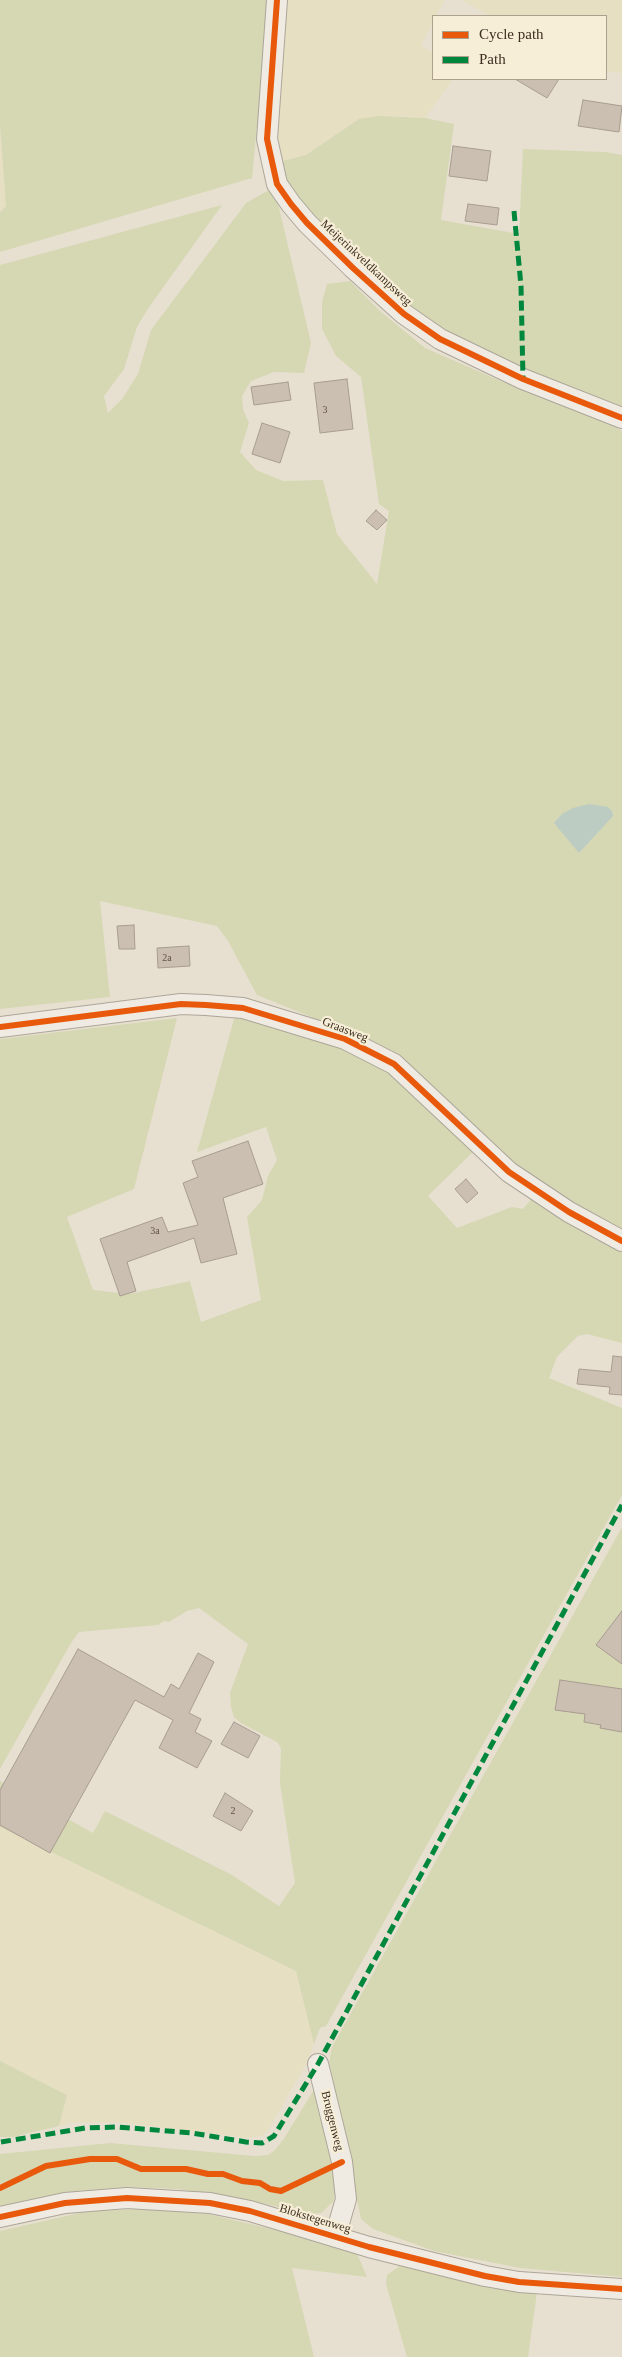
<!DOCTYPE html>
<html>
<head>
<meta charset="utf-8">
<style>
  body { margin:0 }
  #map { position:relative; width:622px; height:2357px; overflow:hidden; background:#e7e0d1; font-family:"Times New Roman",serif }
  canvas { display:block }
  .legend { position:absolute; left:432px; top:15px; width:175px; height:65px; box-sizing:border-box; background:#f7eed8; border:1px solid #ada18e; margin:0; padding:6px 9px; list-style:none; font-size:15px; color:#3d2e20 }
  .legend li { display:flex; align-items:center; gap:10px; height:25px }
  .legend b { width:25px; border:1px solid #ada18e }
</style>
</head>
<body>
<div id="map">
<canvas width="622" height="2357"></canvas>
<ul class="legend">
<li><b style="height:6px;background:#e8590c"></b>Cycle path</li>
<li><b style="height:6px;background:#00873e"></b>Path</li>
</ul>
</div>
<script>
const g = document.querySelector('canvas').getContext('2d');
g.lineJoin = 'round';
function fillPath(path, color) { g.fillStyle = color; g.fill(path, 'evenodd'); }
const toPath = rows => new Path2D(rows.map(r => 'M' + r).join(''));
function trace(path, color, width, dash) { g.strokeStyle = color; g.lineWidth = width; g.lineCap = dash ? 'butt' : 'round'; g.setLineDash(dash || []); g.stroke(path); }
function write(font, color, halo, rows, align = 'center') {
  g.font = font + ' "Times New Roman",serif'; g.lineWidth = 4.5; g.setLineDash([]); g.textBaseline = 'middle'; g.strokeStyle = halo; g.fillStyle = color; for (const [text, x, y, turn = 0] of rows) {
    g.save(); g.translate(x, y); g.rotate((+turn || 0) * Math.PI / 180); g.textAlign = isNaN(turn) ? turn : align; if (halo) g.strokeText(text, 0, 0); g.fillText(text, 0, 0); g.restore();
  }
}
const farmland = toPath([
  [281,0,445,0,436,16,433,16,433,22,421,46,433,53,433,79,453,79,425,118,400,116,359,119,306,155,275,163],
  [462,0,622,0,622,73,606,71,606,16,490,16],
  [0,124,6,206,0,212],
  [0,1827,296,1971,314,2044,307,2063,268,2130,262,2136,247,2138,116,2122,71,2123,59,2126,67,2095,0,2061]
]);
const green = toPath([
  [0,0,269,0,252,178,0,252,0,212,6,206,0,124],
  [379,116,425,118,454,124,441,220,519,234,523,149,605,152,622,155,622,411,446,337,308,218,275,163,306,155,359,119],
  [269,190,277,199,311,343,304,373,274,372,251,381,242,396,243,409,249,423,240,452,256,470,283,481,323,480,337,534,377,584,389,511,379,504,361,377,336,356,322,329,322,302,327,284,350,281,380,311,425,348,503,382,613,425,622,431,622,1234,562,1200,518,1166,402,1061,368,1040,257,995,228,941,217,926,100,901,110,997,0,1009,0,265,222,205,147,310,137,327,124,369,104,396,108,413,122,399,138,374,151,330,246,203],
  [562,814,612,816,579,853],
  [236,1012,356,1052,389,1071,476,1149,428,1196,457,1228,512,1207,523,1209,533,1197,622,1250,622,1343,587,1334,578,1336,557,1357,549,1378,622,1408,622,1495,326,2026,320,2028,314,2044,296,1971,0,1827,0,1781,93,1833,105,1811,232,1875,279,1906,295,1883,280,1783,281,1748,277,1742,241,1723,234,1717,231,1707,230,1693,248,1644,199,1608,187,1611,169,1622,164,1621,158,1625,79,1632,71,1643,0,1769,0,1039,177,1018,134,1189,67,1217,93,1290,129,1294,190,1281,201,1322,261,1300,247,1217,262,1200,268,1176,277,1160,266,1127,197,1152],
  [622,1527,622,2277,520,2268,434,2251,373,2229,361,2219,329,2063,332,2047],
  [0,2061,67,2095,59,2126,13,2137,0,2137],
  [315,2088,337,2180,333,2202,321,2213,311,2214,233,2197,177,2189,126,2187,78,2191,15,2203,0,2208,0,2154,110,2143,255,2156,268,2155,275,2150,283,2140],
  [148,2209,208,2214,331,2243,356,2251,367,2277,292,2268,314,2357,0,2357,0,2231,88,2211],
  [402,2264,537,2292,528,2357,407,2357,386,2284,387,2275]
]);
const water = toPath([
  [589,804,608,807,612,811,613,816,579,853,554,823,562,814,573,808]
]);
const building = toPath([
  [515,79,559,79,547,98,515,79],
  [583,100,622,106,619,132,578,126,583,100],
  [453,146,491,151,487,181,449,176,453,146],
  [468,204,499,208,497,225,465,221,468,204],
  [347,379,353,429,320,433,314,383,347,379],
  [288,382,291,400,254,405,251,387,288,382],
  [262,423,290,432,280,463,252,454,262,423],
  [376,510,387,520,377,530,366,521,376,510],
  [134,925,135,949,119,949,117,926,134,925],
  [189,946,190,966,158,968,157,948,189,946],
  [248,1141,263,1184,223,1198,237,1254,201,1263,194,1238,127,1262,136,1291,120,1296,100,1239,162,1217,168,1232,198,1225,183,1183,198,1177,192,1161,248,1141],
  [466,1179,478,1193,467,1203,455,1189,466,1179],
  [613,1356,622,1357,622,1395,609,1394,610,1387,577,1384,579,1369,611,1372,613,1356],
  [622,1611,622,1664,596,1645,622,1611],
  [78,1649,164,1697,171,1684,179,1689,198,1653,214,1662,189,1713,201,1719,195,1732,212,1741,197,1768,159,1748,173,1720,135,1700,50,1853,0,1825,0,1790,78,1649],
  [560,1680,622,1689,622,1732,600,1728,601,1725,584,1722,585,1714,555,1710,560,1680],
  [234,1722,260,1736,248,1758,221,1744,234,1722],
  [225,1793,253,1811,241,1831,213,1816,225,1793]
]);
const minor = toPath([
  [277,0,267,139,277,184,291,204,307,223,353,268,404,314,440,339,523,379,622,418],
  [0,1027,181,1004,206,1005,243,1008,345,1039,394,1064,509,1172,569,1212,622,1241],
  [318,2064,342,2162,346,2199,335,2237],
  [0,2217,65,2203,127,2198,210,2203,250,2211,369,2247,485,2276,519,2282,622,2289]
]);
const quiet = toPath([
  [514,211,521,286,523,379],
  [1,2142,85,2128,118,2127,192,2133,246,2142,262,2143,274,2136,318,2064,622,1505]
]);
const cycleway = toPath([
  [277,0,267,139,277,184,291,204,307,223,353,268,404,314,440,339,523,379,622,418],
  [0,1027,181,1004,206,1005,243,1008,345,1039,394,1064,509,1172,569,1212,622,1241],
  [0,2188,46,2166,90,2159,117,2159,141,2169,186,2169,208,2174,223,2174,242,2181,260,2183,270,2189,281,2191,342,2162],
  [0,2217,65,2203,127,2198,210,2203,250,2211,369,2247,485,2276,519,2282,622,2289]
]);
const numberNames = [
  ["3",325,410],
  ["2a",167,958],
  ["3a",155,1231],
  ["2",233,1811]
];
const streetNames = [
  ["Meijerinkveldkampsweg",366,263,43],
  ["Graasweg",345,1030,21],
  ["Bruggenweg",332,2121,76],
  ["Blokstegenweg",315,2219,17]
];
fillPath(farmland, '#e6dfc2');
fillPath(green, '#d6d7b3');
fillPath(water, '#bcccc2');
fillPath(building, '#cbbfb2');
trace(building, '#a89c90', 1);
trace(minor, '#ada599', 22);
trace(minor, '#efebe3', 20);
trace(quiet, '#00873e', 5, [10, 5]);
trace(cycleway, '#e8590c', 6);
write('10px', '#605244', null, numberNames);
write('12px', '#3d2e20', '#f7eed8', streetNames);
</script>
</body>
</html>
